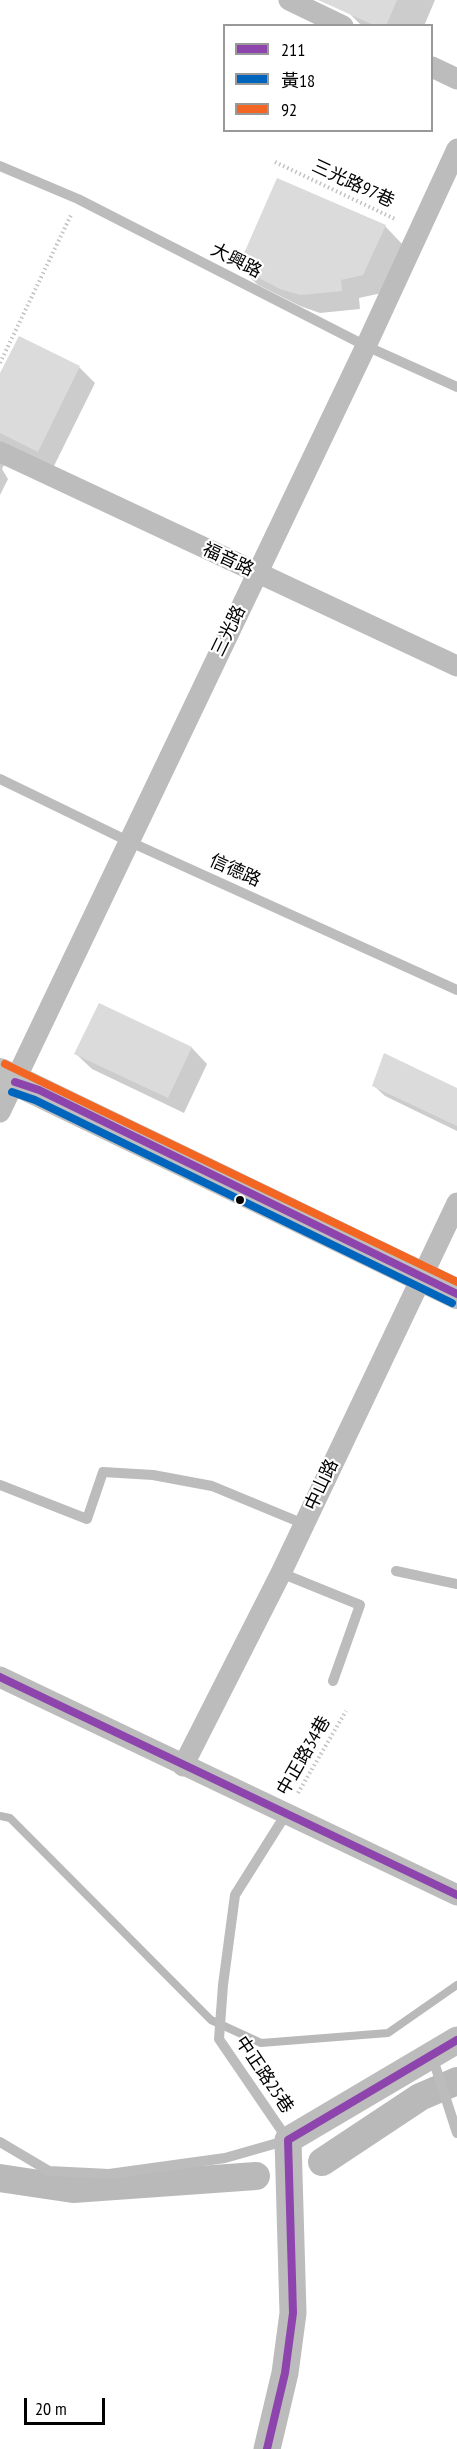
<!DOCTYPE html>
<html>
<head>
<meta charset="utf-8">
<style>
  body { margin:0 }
  #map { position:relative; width:457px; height:2449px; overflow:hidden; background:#fff; font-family:"PT Sans Narrow","Noto Sans TC",sans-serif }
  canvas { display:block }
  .legend { position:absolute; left:223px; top:24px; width:210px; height:108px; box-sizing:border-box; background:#fff; border:2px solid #999; margin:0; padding:8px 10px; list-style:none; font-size:18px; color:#000 }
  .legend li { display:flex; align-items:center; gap:12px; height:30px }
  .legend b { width:30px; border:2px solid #999 }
  .scale { position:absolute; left:24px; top:2398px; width:81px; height:27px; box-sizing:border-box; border:3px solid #000; border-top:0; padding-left:8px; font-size:18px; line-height:21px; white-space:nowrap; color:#000; -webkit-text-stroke:4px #fff; paint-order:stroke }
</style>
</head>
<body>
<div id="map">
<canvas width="457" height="2449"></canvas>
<ul class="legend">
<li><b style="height:8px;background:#8e44ad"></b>211</li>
<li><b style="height:8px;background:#0065bd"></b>黃18</li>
<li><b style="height:8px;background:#f26522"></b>92</li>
</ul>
<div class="scale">20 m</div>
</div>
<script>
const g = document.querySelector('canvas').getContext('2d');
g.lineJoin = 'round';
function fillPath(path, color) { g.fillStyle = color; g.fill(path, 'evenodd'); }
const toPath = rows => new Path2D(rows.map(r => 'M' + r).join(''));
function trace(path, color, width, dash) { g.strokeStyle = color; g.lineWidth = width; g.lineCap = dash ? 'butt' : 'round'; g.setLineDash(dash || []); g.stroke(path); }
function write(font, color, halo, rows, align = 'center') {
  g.font = font + ' "PT Sans Narrow","Noto Sans TC",sans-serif'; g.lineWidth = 4.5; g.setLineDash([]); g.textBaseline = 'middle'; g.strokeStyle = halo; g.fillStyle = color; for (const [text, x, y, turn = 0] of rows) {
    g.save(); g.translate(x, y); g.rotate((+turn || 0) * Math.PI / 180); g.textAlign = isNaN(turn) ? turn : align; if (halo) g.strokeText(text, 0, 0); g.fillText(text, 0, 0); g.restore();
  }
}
const shadow = toPath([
  [354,0,435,0,424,26,362,26,349,13],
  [385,226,403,245,382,293,359,298,360,309,320,313,300,306,258,285,239,267],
  [19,338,80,368,95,383,54,466,8,457,2,469,8,479,0,495,0,376],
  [99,1005,192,1048,207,1064,184,1113,92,1069,76,1054],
  [373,1085,457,1090,457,1131,385,1096]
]);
const stream = toPath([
  [0,1816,10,1818,211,2020,261,2043,388,2033,457,1985]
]);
const canal = toPath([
  [322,2162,420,2097,457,2081],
  [0,2178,73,2189,256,2176]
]);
const building = toPath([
  [318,0,397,0,386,26,376,26],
  [277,178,386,225,363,275,341,280,342,291,301,295,280,289,238,267],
  [19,336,80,366,38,452,0,433,0,373],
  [99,1003,192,1047,168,1098,74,1054],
  [384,1053,457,1088,457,1126,372,1086]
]);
const path = toPath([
  [275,162,397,220],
  [0,363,71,215],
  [298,1793,346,1711]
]);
const service = toPath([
  [0,166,78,199,366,346,457,387],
  [0,779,128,841,457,990],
  [0,1485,87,1519,103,1472,153,1475,212,1486,304,1524],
  [396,1571,457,1584],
  [281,1573,360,1605,333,1681],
  [432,2056,457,2133],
  [0,2142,49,2171,109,2174,225,2158,288,2140,219,2039,223,1985,235,1895,286,1814]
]);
const minor = toPath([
  [289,0,343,26],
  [432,67,457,79],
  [0,452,457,666],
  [0,1112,366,346,457,149],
  [0,1677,457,1895],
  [183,1766,281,1573,457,1203]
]);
const tertiary = toPath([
  [267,2449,285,2373,293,2313,288,2140,457,2040]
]);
const secondary = toPath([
  [0,1073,457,1294]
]);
const bus1 = toPath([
  [15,1082,39,1090,457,1294],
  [0,1677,457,1895],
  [267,2449,285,2373,293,2313,288,2140,457,2040]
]);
const bus2 = toPath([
  [12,1092,35,1100,452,1303]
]);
const bus3 = toPath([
  [5,1064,457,1282]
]);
const markers = [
  [240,1200,5,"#000"]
];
const streetNames = [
  ["三光路97巷",353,184,25],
  ["大興路",236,261,27],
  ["福音路",228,560,25],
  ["三光路",229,631,-64],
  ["信德路",235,871,24],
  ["中山路",322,1485,-65],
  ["中正路34巷",304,1756,-60],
  ["中正路25巷",264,2075,56]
];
fillPath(shadow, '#0003');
trace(stream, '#b9b9b9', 8);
trace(canal, '#b9b9b9', 28);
fillPath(building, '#dbdbdb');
trace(path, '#c2c2c2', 4, [1.5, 3]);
trace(service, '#bcbcbc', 10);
trace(minor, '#bcbcbc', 21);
trace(tertiary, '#bcbcbc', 27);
trace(secondary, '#bfbfbf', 30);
trace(bus1, '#8e44ad', 8);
trace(bus2, '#0065bd', 8);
trace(bus3, '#f26522', 8);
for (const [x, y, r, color] of markers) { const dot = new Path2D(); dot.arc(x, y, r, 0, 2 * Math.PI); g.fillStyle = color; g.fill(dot); trace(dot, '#fff', 2); }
write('18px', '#000', '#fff', streetNames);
</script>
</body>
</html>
